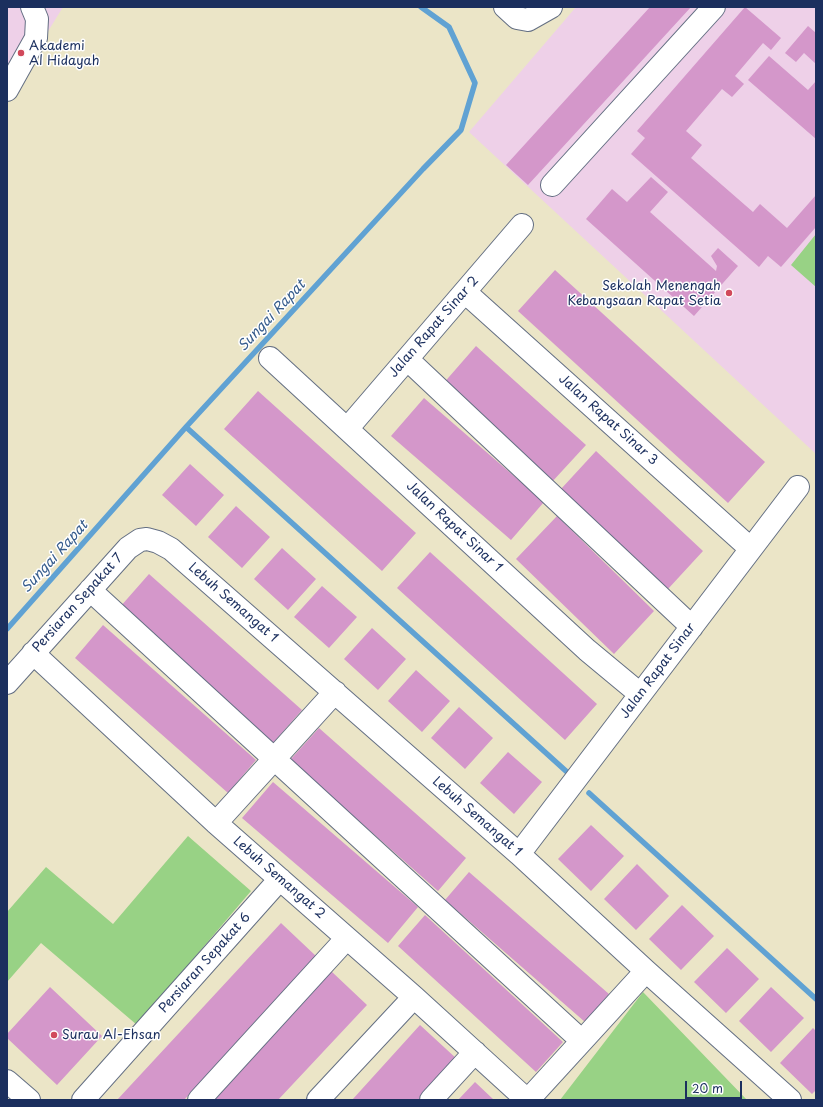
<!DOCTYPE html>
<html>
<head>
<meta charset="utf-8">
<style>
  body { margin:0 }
  #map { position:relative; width:823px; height:1107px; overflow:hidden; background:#ebe5c7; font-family:"Playpen Sans",sans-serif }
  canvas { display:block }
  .frame { position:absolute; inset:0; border:8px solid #1b2f5e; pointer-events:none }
  .scale { position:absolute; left:685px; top:1081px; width:57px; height:18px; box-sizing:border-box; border:2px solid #1b2f5e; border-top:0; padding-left:5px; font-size:12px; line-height:14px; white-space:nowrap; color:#1b2f5e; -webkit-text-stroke:3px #fff; paint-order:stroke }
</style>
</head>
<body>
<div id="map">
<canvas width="823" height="1107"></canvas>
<div class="frame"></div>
<div class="scale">20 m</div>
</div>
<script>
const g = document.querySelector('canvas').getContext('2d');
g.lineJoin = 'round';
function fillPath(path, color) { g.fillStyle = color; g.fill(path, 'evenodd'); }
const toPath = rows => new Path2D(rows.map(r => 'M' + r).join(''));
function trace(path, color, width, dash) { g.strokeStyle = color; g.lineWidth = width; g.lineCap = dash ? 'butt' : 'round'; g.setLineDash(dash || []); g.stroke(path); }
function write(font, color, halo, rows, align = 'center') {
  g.font = font + ' "Playpen Sans",sans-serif'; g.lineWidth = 3; g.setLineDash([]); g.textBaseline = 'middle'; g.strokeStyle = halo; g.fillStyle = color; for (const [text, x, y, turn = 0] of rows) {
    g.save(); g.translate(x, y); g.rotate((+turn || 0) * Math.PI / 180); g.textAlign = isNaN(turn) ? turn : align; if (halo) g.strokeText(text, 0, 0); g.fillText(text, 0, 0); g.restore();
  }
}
const built = toPath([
  [7,7,63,7,7,98],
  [576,7,816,7,816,454,469,132]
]);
const green = toPath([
  [816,234,816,287,791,265],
  [188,836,251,891,137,1025,41,943,7,982,7,912,46,867,113,924],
  [643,992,747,1100,560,1100]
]);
const stream = toPath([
  [186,427,567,772],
  [7,629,186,427,423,169,461,130,475,83,449,27,421,7],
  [589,793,816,999]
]);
const building = toPath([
  [650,7,691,7,528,185,506,165],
  [745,7,781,38,771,50,763,43,735,76,744,84,732,97,722,89,686,131,702,145,691,158,753,212,760,204,787,228,816,195,816,227,781,267,768,256,759,267,631,154,645,138,637,131],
  [808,26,816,33,816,64,804,53,796,62,785,53],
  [769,56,808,90,816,81,816,139,748,80],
  [651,177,668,192,650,212,716,271,717,266,711,256,718,248,738,266,694,316,586,219,612,189,627,202],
  [555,270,765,462,728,503,518,311],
  [476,346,586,445,551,483,442,385],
  [258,391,416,533,382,571,224,429],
  [424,398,544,502,511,540,391,436],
  [596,451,703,551,668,589,561,489],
  [190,464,224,495,196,526,162,495],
  [236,506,270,537,242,568,208,537],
  [557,516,654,611,614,654,516,559],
  [282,548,316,579,288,610,254,579],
  [430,552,597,704,565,740,397,588],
  [149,574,302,710,273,743,120,607],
  [322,586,357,617,329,648,294,617],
  [103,625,256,760,228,793,75,658],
  [372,628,406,659,378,690,344,659],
  [416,670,450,701,422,732,388,701],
  [459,707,493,738,465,769,431,738],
  [319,728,466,858,438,891,290,760],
  [508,752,542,782,514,814,480,783],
  [273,782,418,907,388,943,242,818],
  [591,825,624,856,591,891,558,859],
  [637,864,669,896,636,930,604,899],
  [469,872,609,994,585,1022,445,900],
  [682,905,714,936,681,970,649,939],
  [425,915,563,1042,536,1072,398,946],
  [281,923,317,957,184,1100,117,1100],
  [727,948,759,979,726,1013,694,982],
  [331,971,367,1005,278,1100,211,1100],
  [50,987,102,1036,57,1085,7,1038,7,1034],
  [771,987,804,1018,771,1052,739,1021],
  [420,1025,458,1060,422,1100,352,1100],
  [813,1028,816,1031,816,1090,812,1094,780,1063],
  [475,1082,494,1100,458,1100]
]);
const minor = toPath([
  [505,7,517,18,528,20,551,7],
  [7,90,36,38,37,19,32,7],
  [552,185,714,7],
  [465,292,751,549],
  [270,358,587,650,640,694],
  [407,359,692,627],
  [347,429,522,225],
  [90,590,582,1041],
  [33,653,216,823,414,997,527,1100],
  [7,683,128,548,140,540,147,539,158,542,171,549,519,854,646,971,790,1100],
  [216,823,335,692],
  [519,854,798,487],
  [7,1081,29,1100],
  [83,1100,280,879],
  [199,1100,347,938],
  [318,1100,414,997],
  [431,1100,475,1052],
  [528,1100,646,971]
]);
const markers = [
  [21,53,4,"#d1495b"],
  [729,293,4,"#d1495b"],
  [54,1035,4,"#d1495b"]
];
const poiNames = [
  ["Akademi",29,46],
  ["Al Hidayah",29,61],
  ["Sekolah Menengah",721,286,"right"],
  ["Kebangsaan Rapat Setia",721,301,"right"],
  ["Surau Al-Ehsan",62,1035]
];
const streetNames = [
  ["Jalan Rapat Sinar 2",434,327,-49],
  ["Jalan Rapat Sinar 3",608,420,42],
  ["Jalan Rapat Sinar 1",454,527,43],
  ["Persiaran Sepakat 7",78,603,-48],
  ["Lebuh Semangat 1",233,603,41],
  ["Jalan Rapat Sinar",658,671,-53],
  ["Lebuh Semangat 1",477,817,41],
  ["Lebuh Semangat 2",279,878,41],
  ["Persiaran Sepakat 6",205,963,-48]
];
const waterNames = [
  ["Sungai Rapat",272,316,-47],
  ["Sungai Rapat",55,557,-48]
];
fillPath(built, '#eed0e8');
fillPath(green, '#98d285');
trace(stream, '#60a2d3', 5.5);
fillPath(building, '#d497ca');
trace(minor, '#646f83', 24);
trace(minor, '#fff', 22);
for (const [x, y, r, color] of markers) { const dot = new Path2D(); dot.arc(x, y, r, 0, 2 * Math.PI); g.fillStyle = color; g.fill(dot); trace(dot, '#fff', 1.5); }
write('13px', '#1b2f5e', '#fff', poiNames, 'left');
write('13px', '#1b2f5e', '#fff', streetNames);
write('italic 14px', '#375d8d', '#fff', waterNames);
</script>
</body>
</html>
